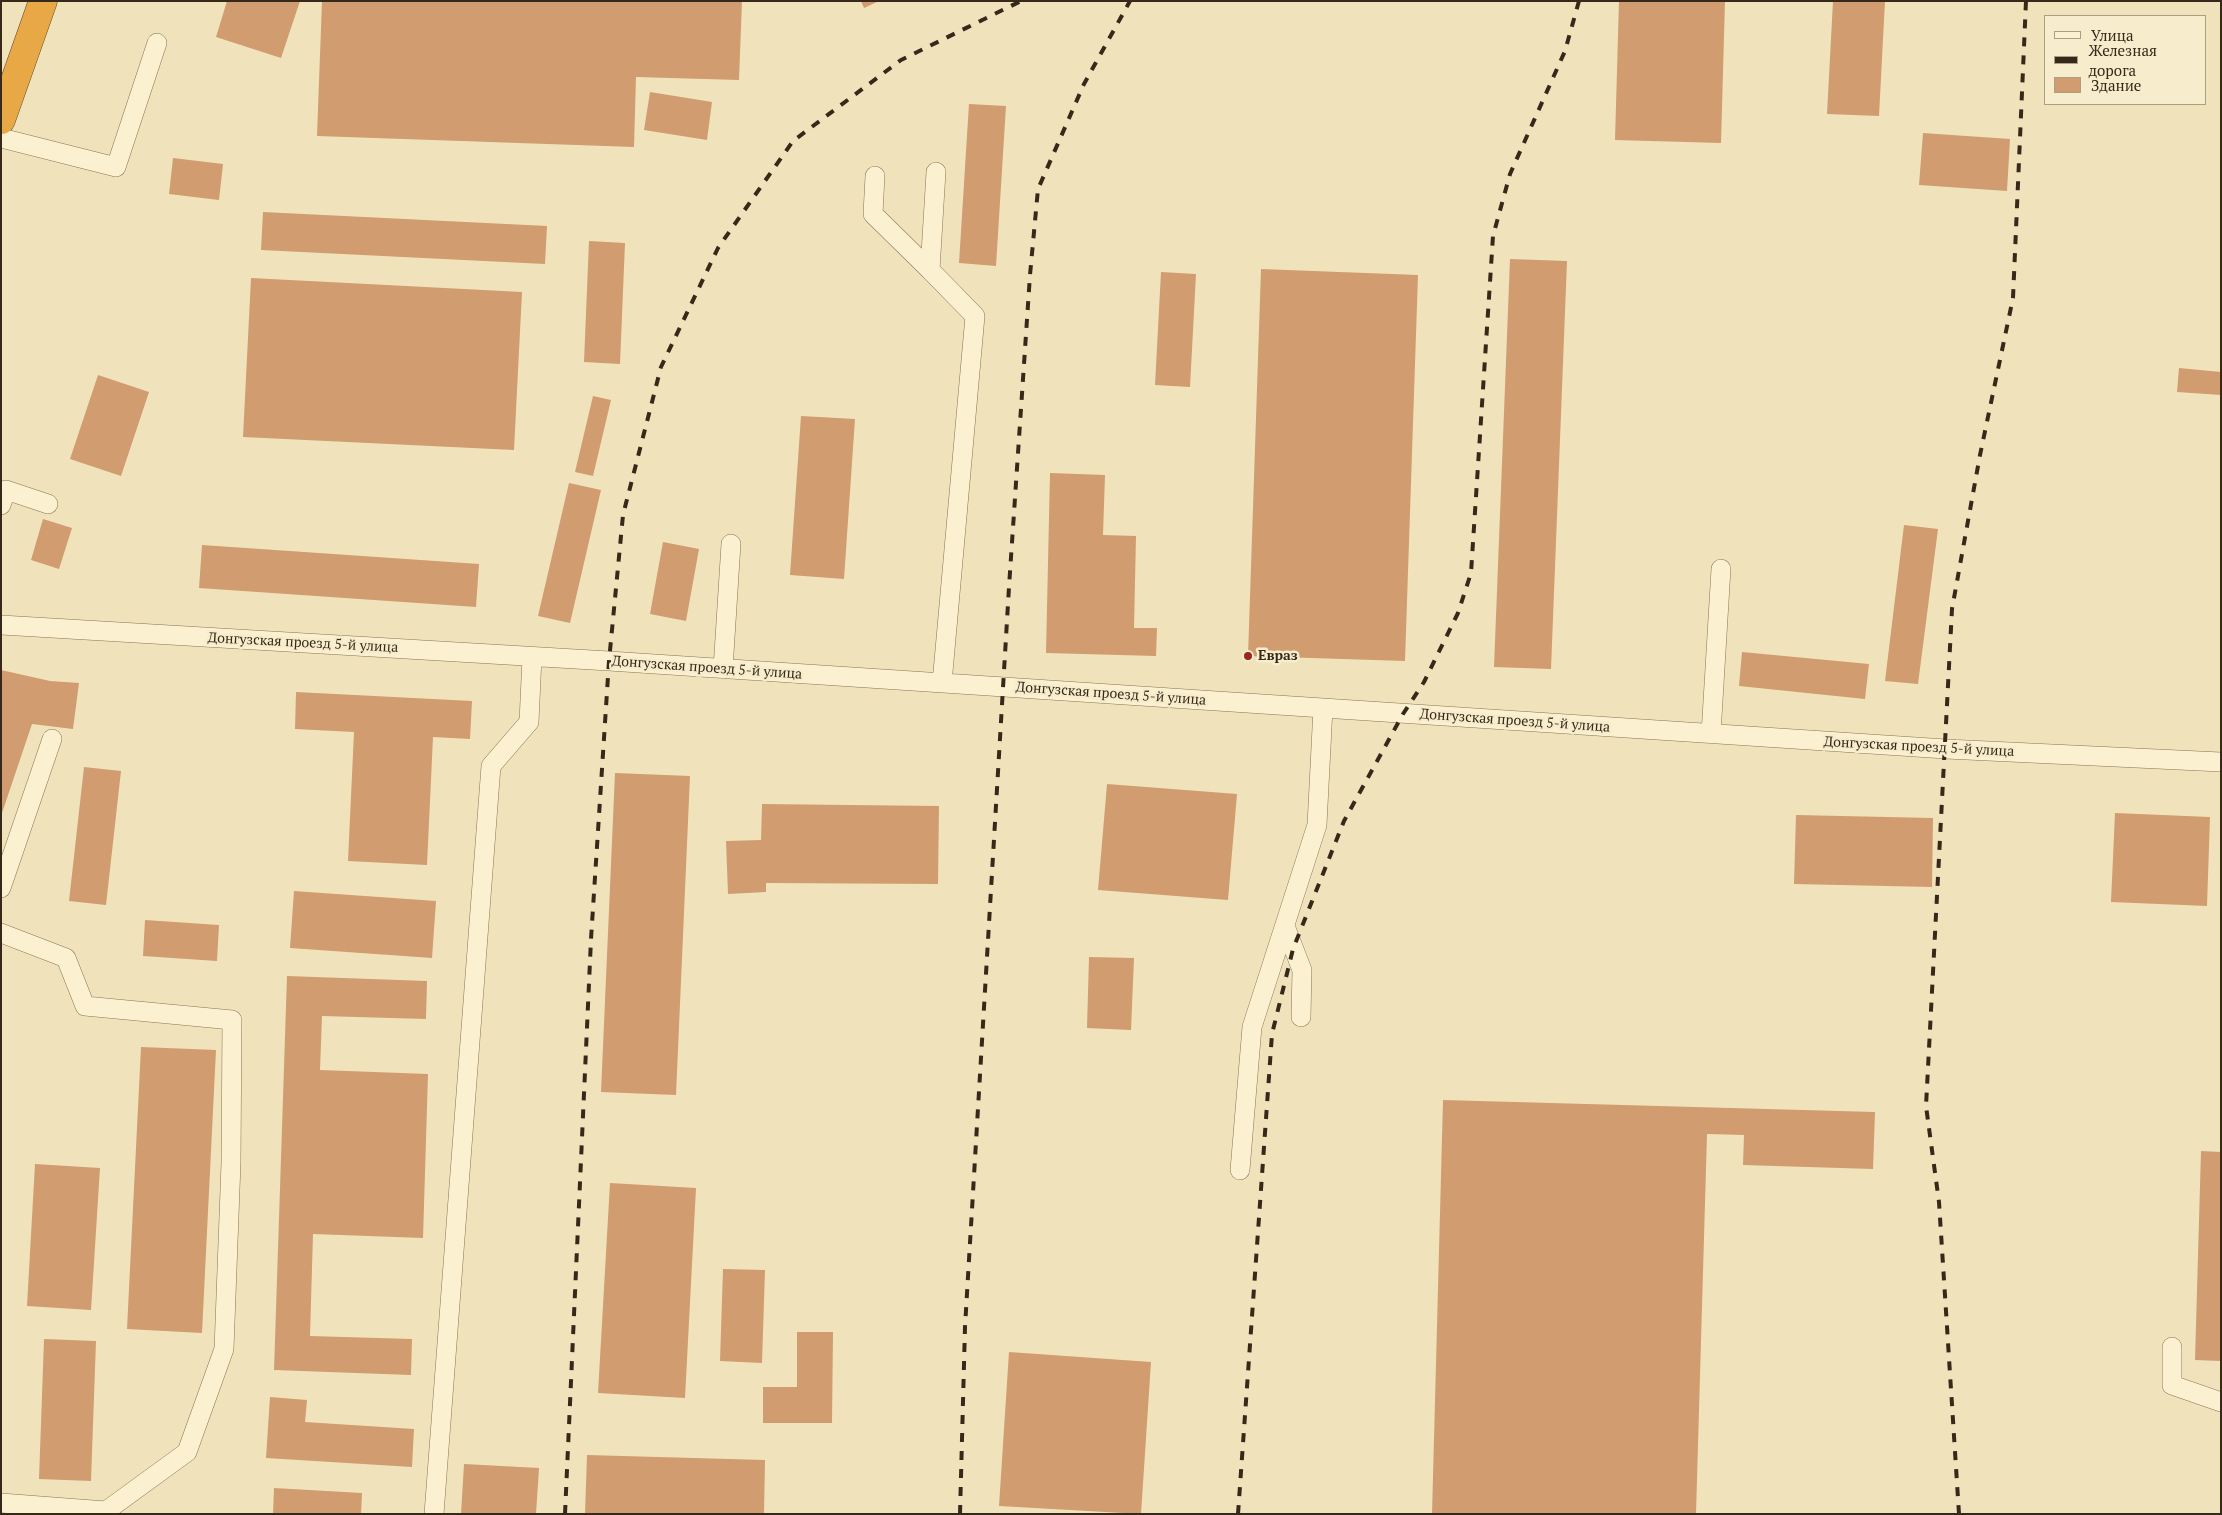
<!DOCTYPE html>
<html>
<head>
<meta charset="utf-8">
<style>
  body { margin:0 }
  #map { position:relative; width:2222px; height:1515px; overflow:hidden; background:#f0e3bc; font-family:"PT Serif",serif }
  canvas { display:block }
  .frame { position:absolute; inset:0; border:2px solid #37291a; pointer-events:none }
  .legend { position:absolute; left:2044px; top:15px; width:162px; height:90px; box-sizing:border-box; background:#f7edcc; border:1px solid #aa9f85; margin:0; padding:6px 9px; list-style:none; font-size:15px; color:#37291a }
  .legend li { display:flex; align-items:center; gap:10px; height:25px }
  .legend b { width:25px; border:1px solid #aa9f85 }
</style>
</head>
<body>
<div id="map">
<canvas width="2222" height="1515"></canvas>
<div class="frame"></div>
<ul class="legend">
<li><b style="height:6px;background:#fbf0cf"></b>Улица</li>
<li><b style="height:6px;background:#37291a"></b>Железная дорога</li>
<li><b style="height:14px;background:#d19c6f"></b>Здание</li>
</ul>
</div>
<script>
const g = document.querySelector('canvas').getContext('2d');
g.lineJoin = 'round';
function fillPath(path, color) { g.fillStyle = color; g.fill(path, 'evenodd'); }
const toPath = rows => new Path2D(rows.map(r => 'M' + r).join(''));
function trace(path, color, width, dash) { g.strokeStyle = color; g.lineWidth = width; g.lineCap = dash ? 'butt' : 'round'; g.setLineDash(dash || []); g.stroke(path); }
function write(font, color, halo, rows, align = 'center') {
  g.font = font + ' "PT Serif",serif'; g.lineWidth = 5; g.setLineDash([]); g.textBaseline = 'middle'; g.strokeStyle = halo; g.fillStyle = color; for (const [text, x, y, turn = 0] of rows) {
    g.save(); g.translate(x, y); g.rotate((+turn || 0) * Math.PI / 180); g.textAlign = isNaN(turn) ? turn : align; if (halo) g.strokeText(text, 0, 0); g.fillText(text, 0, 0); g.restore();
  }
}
const building = toPath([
  [227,1,300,1,281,58,216,37],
  [322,1,742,1,739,80,636,77,634,147,317,136],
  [861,1,879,1,864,8],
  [1619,1,1725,1,1721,143,1615,140],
  [1833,1,1885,1,1879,116,1827,114],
  [650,92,712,102,707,140,644,130],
  [969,104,1006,106,996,266,959,263],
  [1923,133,2010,139,2007,191,1919,185],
  [173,158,223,164,219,200,169,194],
  [263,212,547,226,545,264,261,250],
  [589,241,625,243,620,364,584,362],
  [1510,259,1567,261,1551,669,1494,667],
  [1261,269,1418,275,1405,661,1248,656],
  [1161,272,1196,274,1190,387,1155,385],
  [251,278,522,292,514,450,243,437],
  [2179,368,2221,372,2221,395,2177,392],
  [98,375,149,392,121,476,70,459],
  [593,396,611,400,593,476,575,472],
  [801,416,855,419,844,579,790,575],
  [1050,473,1105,475,1103,535,1136,536,1134,628,1157,628,1156,656,1046,653],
  [569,483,601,490,570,623,538,616],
  [43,519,72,528,59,569,31,560],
  [1904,525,1938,529,1918,684,1885,681],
  [663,542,699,549,686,621,650,614],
  [202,545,479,564,476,607,199,588],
  [1742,652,1869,664,1865,699,1739,686],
  [1,670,50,681,79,683,73,729,32,724,2,813],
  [296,692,472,701,470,739,433,737,427,865,348,861,354,732,295,729],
  [84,767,121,771,106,905,69,901],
  [615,773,690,776,676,1095,601,1092],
  [1107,784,1237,794,1228,900,1098,890],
  [762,804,939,806,938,884,766,883,766,892,728,894,726,841,761,840],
  [2115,813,2210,817,2207,906,2111,902],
  [1796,815,1933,818,1932,887,1794,884],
  [294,891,436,901,432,958,290,948],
  [145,920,219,925,217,961,143,956],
  [1089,957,1134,958,1131,1030,1087,1028],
  [287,976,427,981,426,1019,322,1016,320,1070,428,1074,423,1238,313,1234,310,1336,412,1339,411,1375,274,1370],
  [141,1047,216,1050,202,1333,127,1329],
  [1443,1100,1875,1112,1873,1169,1743,1165,1744,1135,1707,1134,1696,1514,1432,1514],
  [2201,1151,2221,1152,2221,1361,2195,1360],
  [35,1164,100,1168,91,1310,27,1306],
  [610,1183,696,1188,685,1398,598,1393],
  [723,1269,765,1270,762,1363,720,1361],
  [797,1332,833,1332,832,1423,763,1423,763,1387,797,1387],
  [44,1339,96,1341,91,1481,39,1479],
  [1009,1352,1151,1362,1141,1514,999,1506],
  [270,1397,307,1400,305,1422,414,1429,412,1467,266,1458],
  [587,1455,765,1460,764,1514,585,1514],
  [464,1464,539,1468,536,1514,461,1514],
  [274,1488,362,1493,361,1514,273,1514]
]);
const minor = toPath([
  [1,138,116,167,157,43],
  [936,172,930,270,975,316,942,683],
  [875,176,873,214,930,270],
  [1,505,6,490,48,504],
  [1,625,609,661,1946,749,2221,762],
  [723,669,731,544],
  [1711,734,1721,569],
  [1,888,52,739],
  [1285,926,1302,970,1301,1017],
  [1,933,66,958,85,1006,232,1020,231,1163,224,1349,187,1452,106,1511,1,1503],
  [1240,1170,1252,1027,1317,825,1323,708],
  [2172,1347,2172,1385,2221,1402],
  [434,1514,491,766,529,722,532,657]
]);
const highway = toPath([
  [1,120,43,1]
]);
const rail = toPath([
  [565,1514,591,939,609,661,623,515,661,367,718,248,793,141,901,60,1021,1],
  [960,1514,965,1327,1009,587,1030,275,1038,189,1084,84,1130,1],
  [1238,1514,1272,1034,1293,949,1344,821,1403,714,1424,682,1458,613,1471,573,1493,236,1510,174,1565,51,1579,1],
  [1959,1514,1939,1202,1926,1106,1952,609,1980,455,2013,298,2026,1]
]);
const markers = [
  [1248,656,5,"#9b2621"]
];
const streetNames = [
  ["Донгузская проезд 5-й улица",303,643,3],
  ["Донгузская проезд 5-й улица",707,668,4],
  ["Донгузская проезд 5-й улица",1111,694,4],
  ["Донгузская проезд 5-й улица",1515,721,4],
  ["Донгузская проезд 5-й улица",1919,747,3]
];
const poiNames = [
  ["Евраз",1258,656]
];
fillPath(building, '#d19c6f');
trace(minor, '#897354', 20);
trace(highway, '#564029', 29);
trace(minor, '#fbf0cf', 19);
trace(highway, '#e7a845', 28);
trace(rail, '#37291a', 4, [9, 9]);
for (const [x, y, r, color] of markers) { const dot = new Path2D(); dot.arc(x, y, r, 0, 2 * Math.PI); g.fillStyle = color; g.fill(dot); trace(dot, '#f7edcc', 2); }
write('14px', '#37291a', '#f7edcc', streetNames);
write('bold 14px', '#37291a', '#f7edcc', poiNames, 'left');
</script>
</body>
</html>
